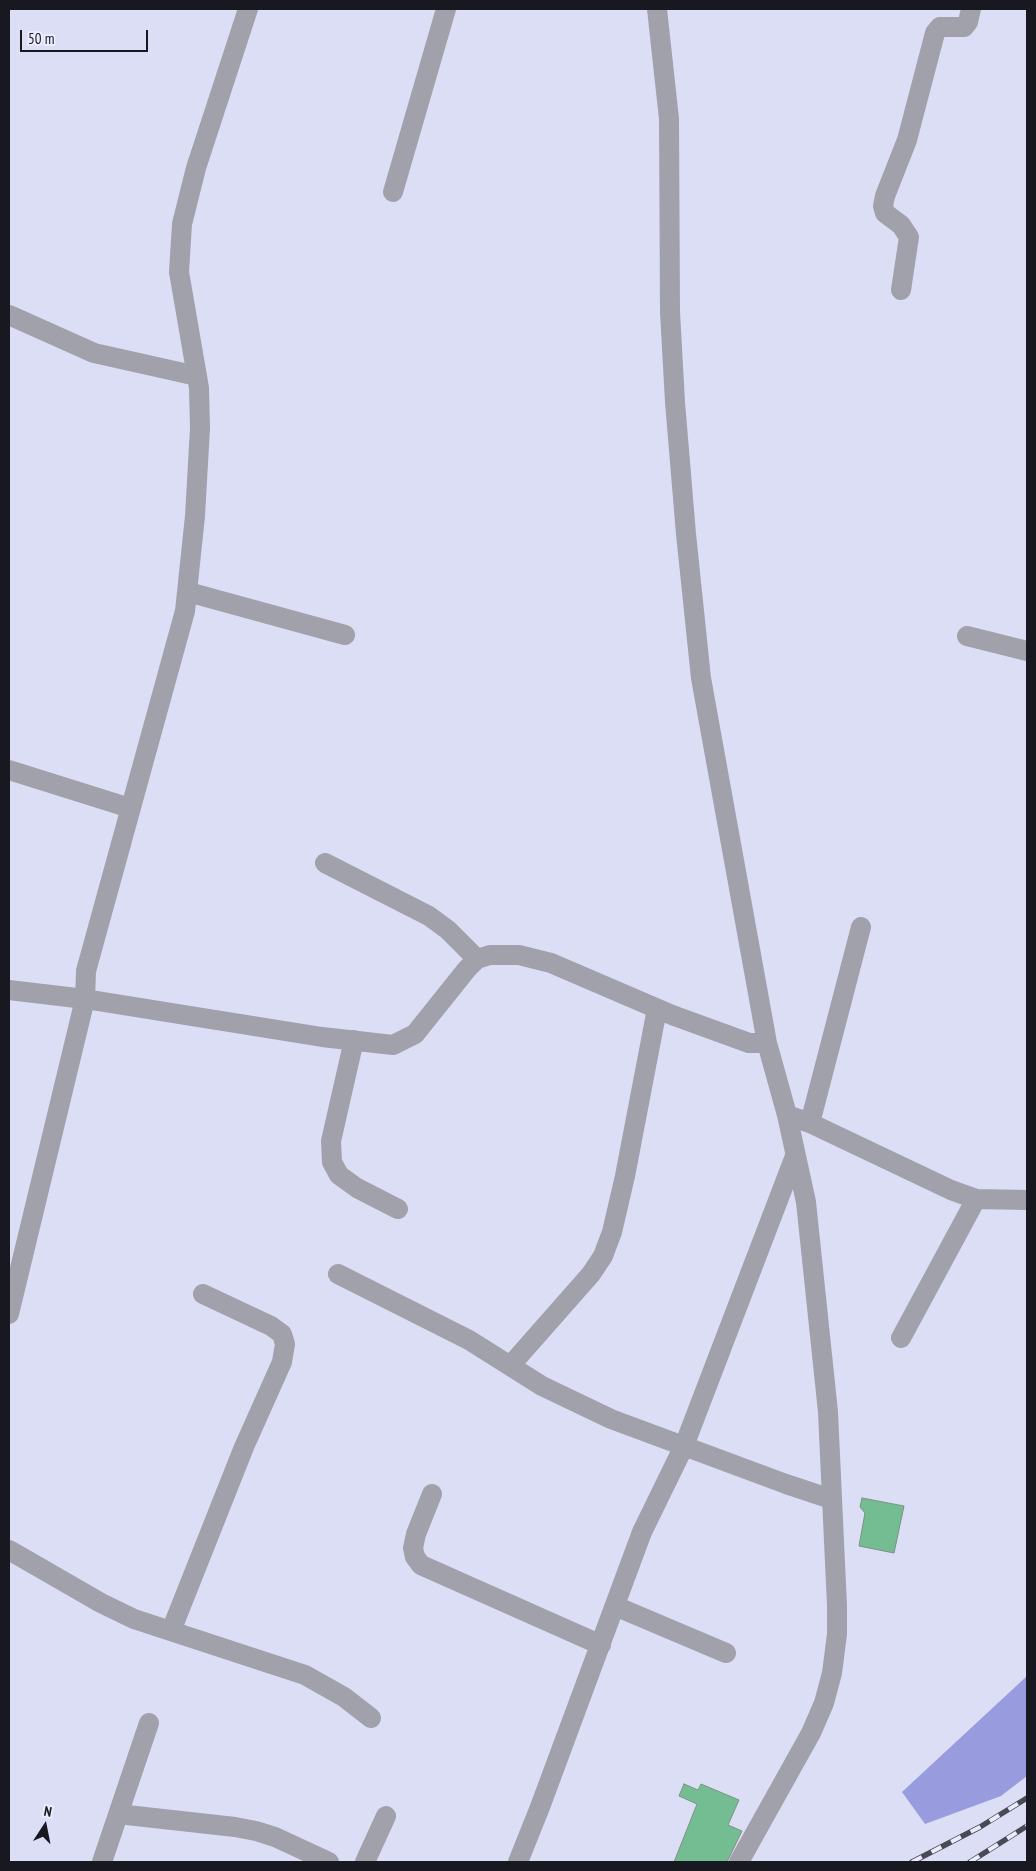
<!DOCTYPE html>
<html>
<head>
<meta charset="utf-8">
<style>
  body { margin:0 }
  #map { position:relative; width:1036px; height:1871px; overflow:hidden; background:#dcdef5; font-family:"PT Sans Narrow",sans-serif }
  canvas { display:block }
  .frame { position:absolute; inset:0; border:10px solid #171820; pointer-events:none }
  .north { position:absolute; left:20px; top:1801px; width:50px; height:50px; -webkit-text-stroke:4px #eaecfe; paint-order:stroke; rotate:11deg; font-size:14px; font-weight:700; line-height:20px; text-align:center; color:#171820 }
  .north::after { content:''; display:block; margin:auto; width:18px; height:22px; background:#171820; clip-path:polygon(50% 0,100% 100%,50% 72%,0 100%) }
  .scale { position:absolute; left:20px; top:30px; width:128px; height:22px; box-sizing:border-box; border:2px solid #171820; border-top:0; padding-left:6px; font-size:15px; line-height:18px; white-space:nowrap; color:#171820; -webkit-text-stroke:4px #eaecfe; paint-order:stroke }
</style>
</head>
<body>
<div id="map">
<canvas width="1036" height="1871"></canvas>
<div class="frame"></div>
<div class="north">N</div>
<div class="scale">50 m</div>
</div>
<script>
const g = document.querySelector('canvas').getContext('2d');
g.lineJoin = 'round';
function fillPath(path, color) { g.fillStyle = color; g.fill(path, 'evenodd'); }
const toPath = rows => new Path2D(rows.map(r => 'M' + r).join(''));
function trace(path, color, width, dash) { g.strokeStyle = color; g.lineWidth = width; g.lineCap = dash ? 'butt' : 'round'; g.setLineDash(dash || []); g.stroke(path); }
const water = toPath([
  [1027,1676,1027,1776,1001,1796,925,1824,902,1792]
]);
const building = toPath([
  [862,1498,904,1506,894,1553,859,1546,865,1513,860,1507,862,1498],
  [684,1784,698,1790,701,1784,739,1800,728,1825,742,1831,727,1862,674,1862,697,1804,679,1796,684,1784]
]);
const minor = toPath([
  [657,9,669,119,670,312,675,402,686,534,701,678,767,1043,787,1115,806,1202,828,1412,837,1606,837,1634,832,1673,824,1703,811,1733,739,1862],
  [393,192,446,9],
  [901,290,909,237,901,225,885,213,883,206,885,196,907,140,935,33,940,27,964,27,968,22,971,9],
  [9,315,94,353,197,376],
  [188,592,345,635],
  [967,636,1027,651],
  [9,770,130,808],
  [325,863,429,916,448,930,477,959],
  [9,990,85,999,322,1037,393,1045,415,1034,467,969,477,959,490,955,519,955,551,963,672,1015,749,1043,767,1043],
  [354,1040,331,1141,332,1162,339,1175,357,1188,398,1209],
  [787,1115,810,1123,951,1190,976,1199,1027,1200],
  [810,1123,861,927],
  [338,1274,469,1340,542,1386,611,1419,786,1484,831,1499],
  [9,1314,85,999,86,971,185,611,195,516,200,428,199,388,179,272,182,224,196,168,248,9],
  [901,1338,976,1199],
  [510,1366,591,1274,603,1256,612,1232,625,1176,657,1009],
  [432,1494,416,1534,413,1548,415,1557,421,1565,601,1645],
  [9,1550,101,1603,134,1619,305,1675,344,1697,371,1718],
  [615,1606,726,1653],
  [171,1631,244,1447,282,1362,285,1344,282,1334,271,1326,203,1294],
  [118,1814,235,1827,256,1831,275,1837,329,1862],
  [102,1862,149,1723],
  [365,1862,386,1816],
  [518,1862,540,1807,642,1532,684,1446,795,1156]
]);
const rail = toPath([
  [912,1862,980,1827,1027,1798],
  [970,1862,1027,1826]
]);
fillPath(water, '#989bde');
fillPath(building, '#74bd92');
trace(building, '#7c9183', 1);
trace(minor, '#a0a1ab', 20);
trace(rail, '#494a56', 5.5);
trace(rail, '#eaecfe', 4, [11]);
</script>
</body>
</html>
